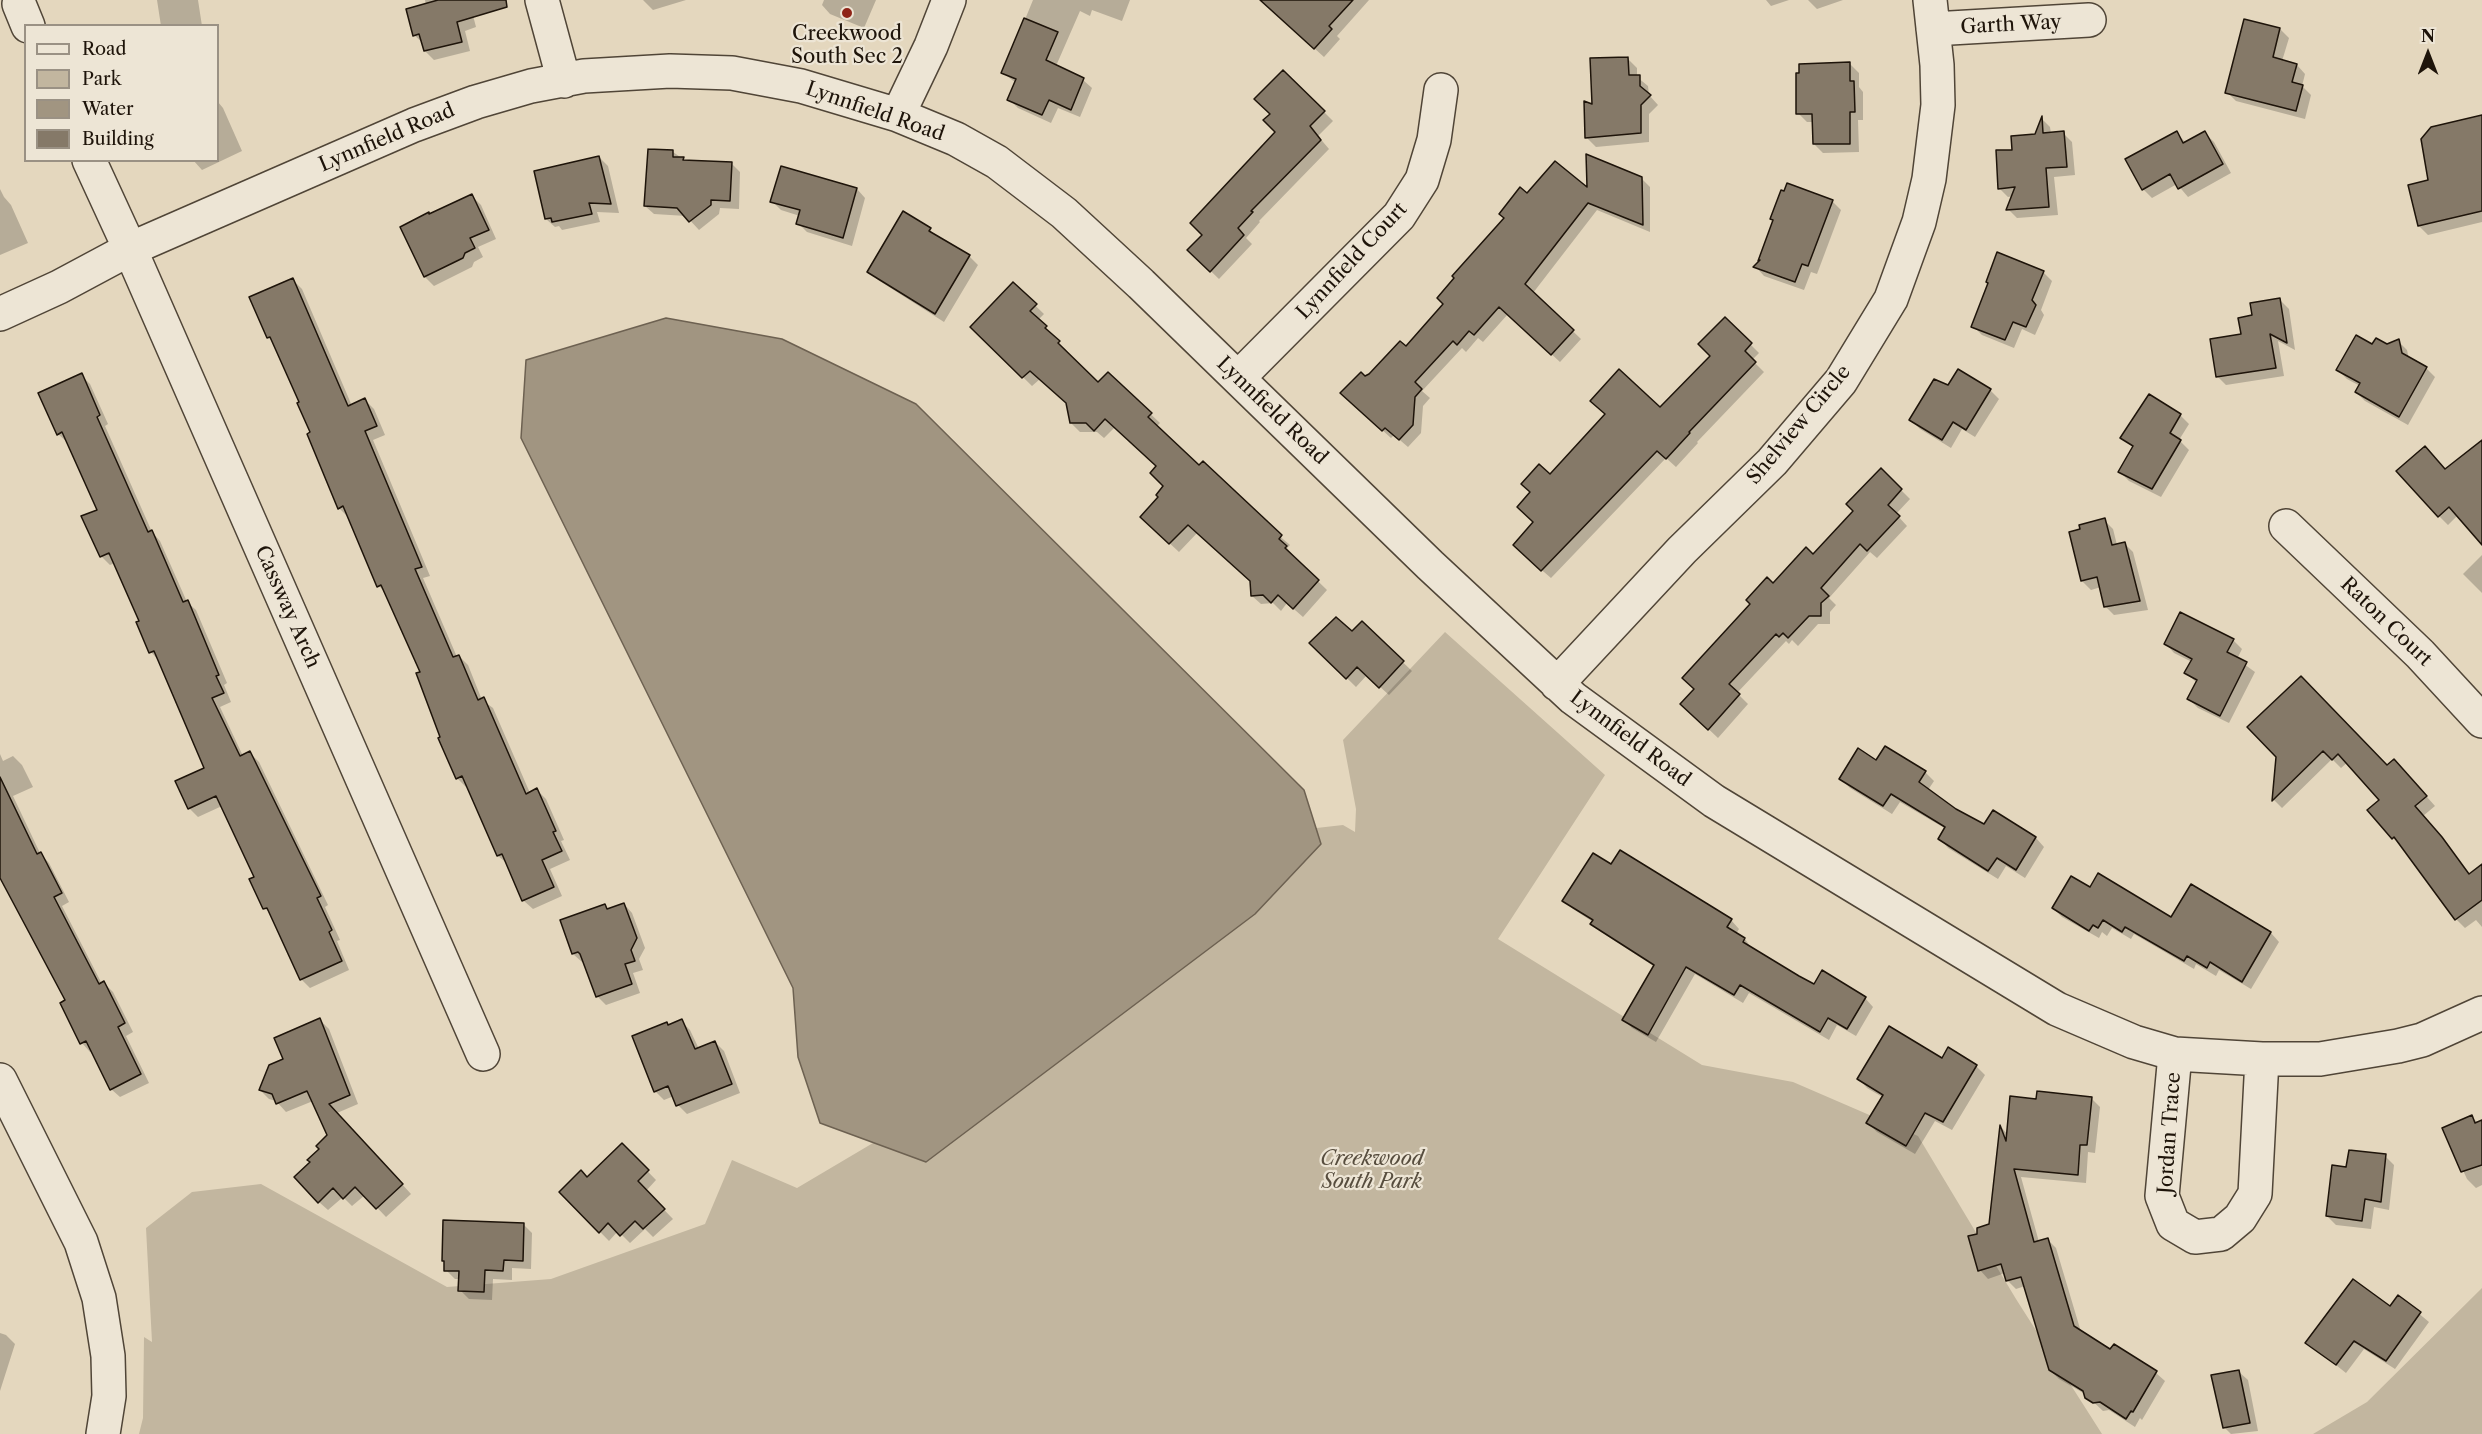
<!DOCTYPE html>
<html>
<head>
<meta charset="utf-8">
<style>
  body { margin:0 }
  #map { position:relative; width:2482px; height:1434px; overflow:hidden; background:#e4d7be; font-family:"Libre Caslon Text",serif }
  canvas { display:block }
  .legend { position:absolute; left:24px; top:24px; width:195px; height:138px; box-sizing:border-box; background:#ede5d5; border:2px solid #9a9184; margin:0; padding:8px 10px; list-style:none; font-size:18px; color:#1e140a }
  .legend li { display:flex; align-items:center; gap:12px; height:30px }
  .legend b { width:30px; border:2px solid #9a9184 }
  .north { position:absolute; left:2398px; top:24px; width:60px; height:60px; -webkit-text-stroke:4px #ede5d5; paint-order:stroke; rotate:0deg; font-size:16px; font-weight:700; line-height:24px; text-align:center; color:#1e140a }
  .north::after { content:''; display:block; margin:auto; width:21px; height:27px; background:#1e140a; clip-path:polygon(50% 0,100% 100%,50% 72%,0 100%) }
</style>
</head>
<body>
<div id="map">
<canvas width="2482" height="1434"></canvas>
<ul class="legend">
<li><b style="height:8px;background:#ede5d5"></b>Road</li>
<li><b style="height:16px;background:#c2b69f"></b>Park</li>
<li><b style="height:16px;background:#a19581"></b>Water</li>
<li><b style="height:16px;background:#857968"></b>Building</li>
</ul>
<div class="north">N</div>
</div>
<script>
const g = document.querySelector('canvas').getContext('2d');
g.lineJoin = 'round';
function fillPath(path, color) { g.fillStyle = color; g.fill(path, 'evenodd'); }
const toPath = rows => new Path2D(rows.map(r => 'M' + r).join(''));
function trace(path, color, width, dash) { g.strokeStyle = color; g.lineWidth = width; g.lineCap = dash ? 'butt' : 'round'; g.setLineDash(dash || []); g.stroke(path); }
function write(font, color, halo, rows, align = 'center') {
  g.font = font + ' "Libre Caslon Text",serif'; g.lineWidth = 4.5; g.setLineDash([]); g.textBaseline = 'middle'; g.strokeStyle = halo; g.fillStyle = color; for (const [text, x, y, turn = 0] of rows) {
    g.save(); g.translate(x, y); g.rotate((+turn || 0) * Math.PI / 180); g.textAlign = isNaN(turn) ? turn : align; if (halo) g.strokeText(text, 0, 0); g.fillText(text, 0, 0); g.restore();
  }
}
const green = toPath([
  [1445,632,1605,775,1498,939,1702,1065,1793,1082,1918,1136,2016,1299,2102,1434,139,1434,143,1418,144,1337,152,1342,146,1228,192,1192,261,1184,447,1287,551,1279,705,1224,732,1160,797,1188,1096,1011,1299,830,1343,825,1355,832,1356,809,1343,740],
  [2482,1288,2482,1434,2313,1434,2367,1402]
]);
const water = toPath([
  [666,318,782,339,916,404,1304,790,1321,844,1255,914,926,1162,820,1123,798,1057,793,988,521,438,526,360,666,318]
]);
const shadow = toPath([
  [157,0,198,0,202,26,161,26],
  [425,0,469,0,476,27,465,31,470,51,434,60,425,51,424,44,414,35,426,5],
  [643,0,686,0,653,10],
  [824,0,876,0,864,28,830,14,822,5],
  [1033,0,1130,0,1122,21,1092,10,1090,16,1080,11,1056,66,1083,80,1092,88,1080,117,1058,108,1051,123,1018,108,1009,99,1016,83,1003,73],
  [1284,0,1369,0,1337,36,1340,39,1324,57,1283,20],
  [1766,0,1789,0,1771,6],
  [1808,0,1843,0,1817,9],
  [2280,29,2289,38,2282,61,2297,65,2305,74,2302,86,2311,95,2305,119,2236,101,2227,92],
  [1628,59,1637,68,1637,77,1648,86,1649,95,1658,105,1649,114,1649,142,1596,147,1587,138,1592,109,1592,60],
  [1850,64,1859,73,1859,87,1863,92,1863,120,1858,120,1859,152,1823,153,1814,144,1814,122,1807,122,1798,113],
  [1284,72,1333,121,1318,136,1329,149,1259,221,1260,222,1246,238,1252,244,1219,279,1189,250,1204,235,1277,132,1272,114],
  [218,102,223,108,242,151,202,170,193,160,218,160],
  [2482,116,2482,222,2428,235,2419,226,2430,181],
  [2042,119,2050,127,2051,134,2063,133,2072,142,2075,175,2054,177,2058,215,2017,218,2008,209,2013,196,2008,197,1999,188,2014,151,2036,135],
  [2176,132,2186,143,2205,133,2214,142,2231,173,2188,197,2177,184,2152,198,2143,189,2127,160],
  [673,152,686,161,731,163,740,172,739,209,720,208,719,214,699,230,686,216,654,214,645,206],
  [599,157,608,166,619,213,597,212,600,222,562,230,559,226,555,227,546,219],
  [1641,178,1650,187,1650,232,1597,210,1533,293,1581,339,1560,362,1508,314,1483,342,1478,338,1466,352,1462,348,1422,391,1430,398,1423,406,1421,433,1408,447,1394,435,1391,438,1350,401,1365,377,1406,348,1445,304,1528,195,1589,191],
  [0,189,4,197,11,205,28,243,0,255],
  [857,189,865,198,852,246,807,232,798,223,800,216,781,210,772,201],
  [472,196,481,205,496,239,478,247,483,257,474,262,472,267,434,286,425,277,430,216],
  [1832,201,1841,210,1817,274,1811,272,1804,290,1764,276,1756,267,1761,262,1774,222,1771,219],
  [930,230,937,237,969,256,978,265,944,322,878,280,869,271],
  [2043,272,2052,281,2041,310,2044,315,2035,335,2022,329,2014,348,1982,335,1973,326],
  [293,280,302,289,352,406,365,400,374,409,385,435,373,440,430,576,423,578,457,657,459,656,468,665,482,700,493,708,530,793,537,790,546,799,564,840,561,841,570,860,550,869,562,896,533,909,524,901,508,864,498,856,468,786,466,787,457,778,422,673,387,594,379,586,348,517,339,508,301,403,275,344,268,337],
  [1013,284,1044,314,1038,320,1055,336,1053,338,1067,351,1066,353,1099,385,1108,374,1160,423,1156,427,1199,468,1290,545,1287,548,1294,556,1293,557,1327,590,1303,617,1287,603,1281,611,1273,603,1261,604,1252,596,1251,582,1198,532,1179,552,1151,526,1165,487,1158,467,1115,427,1104,438,1097,432,1080,432,1071,423,1067,404,1040,379,1032,386,972,327],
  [2280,300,2289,309,2295,350,2278,341,2284,376,2226,385,2217,376,2253,317],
  [1725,319,1759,353,1752,360,1764,372,1697,442,1698,443,1676,467,1666,458,1551,578,1523,554,1550,476,1660,409,1712,356],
  [2398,341,2407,350,2409,359,2426,368,2435,377,2408,425,2365,401,2356,392,2360,386,2347,379,2338,370,2373,346,2387,345],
  [1959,371,1990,390,1999,399,1975,437,1962,429,1951,448,1920,429,1911,420,1949,387],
  [81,375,90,384,108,424,105,426,152,532,160,541,187,602,196,610,227,683,224,685,231,702,220,707,243,756,250,753,259,762,328,905,325,907,340,940,337,941,349,970,310,988,301,979,273,917,265,908,256,878,222,806,198,817,189,808,206,769,160,662,151,652,141,622,115,563,110,565,101,556,99,510,68,443,58,434],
  [2180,415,2189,424,2179,440,2189,450,2161,497,2129,481,2120,472,2134,448,2122,437],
  [2482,457,2482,522,2458,515,2448,525,2439,516,2445,471],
  [1881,470,1910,499,1896,514,1907,526,1877,558,1870,552,1829,598,1836,605,1830,612,1830,624,1818,624,1798,646,1792,640,1789,644,1786,641,1737,693,1748,704,1718,738,1682,704,1696,689,1774,585,1813,556,1855,511],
  [2104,520,2113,529,2117,545,2124,543,2133,552,2148,610,2114,615,2105,606,2101,587,2091,590,2082,581],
  [2482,555,2482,593,2463,574],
  [1362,623,1412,671,1389,695,1367,675,1356,687,1311,643,1352,634],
  [2233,640,2242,649,2237,659,2255,672,2229,723,2198,708,2189,699,2197,683,2186,673,2192,662,2174,653,2166,644],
  [2249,727,2403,770,2435,806,2423,816,2470,875,2482,877,2482,927,2476,920,2465,928,2456,919,2403,847,2393,838,2381,800,2348,762,2341,768,2332,759,2282,808,2274,800,2278,757],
  [0,754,3,761,13,756,22,765,33,787,13,796,40,853,49,863,69,902,62,906,102,984,104,983,113,992,133,1032,126,1036,149,1083,120,1097,111,1089,92,1051,90,1052,82,1043,67,1001,0,856],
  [1877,762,1925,772,1934,781,1928,790,1955,810,1984,826,1993,812,2036,838,2044,847,2025,878,2006,866,1998,879,1948,848,1940,839,1946,829,1900,802,1892,814,1850,788,1841,779],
  [1611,867,1731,920,1739,929,1736,934,1745,939,1752,949,1815,986,1865,998,1873,1007,1856,1036,1837,1025,1829,1040,1749,993,1743,1003,1695,974,1656,1042,1632,1028,1624,1020,1655,967,1601,932,1592,923,1593,922,1573,909,1564,901],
  [2191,886,2271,933,2279,942,2251,989,2219,970,2216,976,2196,964,2194,969,2134,934,2131,939,2112,928,2107,936,2102,932,2099,938,2062,917,2053,908,2172,919],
  [624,904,632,913,645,948,639,959,643,970,633,973,640,993,606,1005,597,996,585,961,582,962,573,954,604,906,608,910],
  [320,1020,329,1029,358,1104,337,1113,411,1194,386,1217,365,1195,352,1206,343,1197,328,1210,319,1202,312,1162,328,1136,313,1101,286,1112,276,1101,269,1099,260,1090],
  [681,1021,690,1030,699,1049,715,1042,724,1051,740,1093,687,1114,678,1105,674,1096,664,1100,655,1091,667,1024,669,1026],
  [1942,1060,1976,1066,1985,1075,1952,1130,1935,1121,1915,1154,1877,1132,1868,1123,1884,1098,1867,1088,1859,1079],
  [2091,1098,2100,1107,2095,1153,2088,1152,2086,1183,2021,1177,2039,1242,2048,1240,2056,1248,2081,1332,2111,1351,2114,1346,2156,1373,2165,1381,2142,1420,2140,1418,2135,1427,2109,1410,2103,1411,2085,1394,2059,1379,2050,1370,2025,1286,2016,1289,2007,1280,2005,1273,1988,1279,1980,1270,1978,1235,1990,1226,2002,1128,2008,1135,2037,1100],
  [2472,1117,2478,1123,2482,1122,2482,1185,2476,1188,2467,1179,2444,1129],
  [622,1145,656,1180,646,1191,673,1219,653,1237,645,1229,630,1243,618,1231,609,1241,561,1192,587,1179],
  [2385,1156,2394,1165,2389,1210,2374,1207,2371,1229,2336,1225,2327,1216,2348,1169],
  [523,1224,532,1233,531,1269,512,1268,512,1280,493,1279,492,1300,469,1299,460,1290,460,1279,455,1279,446,1270,446,1263,443,1261],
  [2399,1297,2429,1322,2395,1369,2364,1349,2346,1373,2307,1342,2391,1308],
  [0,1333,6,1335,15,1344,0,1391],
  [2239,1372,2248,1380,2258,1431,2231,1434,2224,1427]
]);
const building = toPath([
  [438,0,506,0,507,7,457,22,462,42,424,51,419,34,413,36,406,9,438,0],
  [1260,0,1353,0,1329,26,1332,29,1314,49,1260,0],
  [1024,18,1058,32,1046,60,1084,78,1071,110,1049,100,1042,115,1007,100,1016,79,1001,73,1024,18],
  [2244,19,2280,28,2273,57,2297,64,2292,82,2303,85,2296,111,2225,93,2244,19],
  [1628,57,1629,75,1640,75,1640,86,1651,95,1641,105,1641,133,1585,138,1584,101,1592,104,1590,58,1628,57],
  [1850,62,1850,81,1854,81,1855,112,1850,112,1850,144,1813,144,1812,114,1796,114,1796,73,1799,73,1799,64,1850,62],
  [1283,70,1325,111,1310,126,1321,140,1251,211,1253,212,1238,228,1244,235,1210,272,1187,250,1202,235,1190,223,1275,132,1263,120,1270,114,1254,99,1283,70],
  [2482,115,2482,211,2418,226,2408,185,2428,180,2421,139,2431,127,2482,115],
  [2042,116,2043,133,2064,131,2067,167,2046,168,2049,207,2006,210,2015,187,1998,189,1996,150,2012,150,2011,136,2035,134,2042,116],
  [2177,131,2183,143,2205,131,2223,164,2178,189,2170,174,2142,190,2125,159,2177,131],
  [648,149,673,150,673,157,684,157,683,160,732,162,730,201,711,200,711,205,689,222,677,208,644,206,648,149],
  [1586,154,1642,177,1643,225,1588,203,1525,284,1574,330,1551,355,1499,307,1474,335,1469,331,1457,345,1453,341,1415,382,1422,389,1415,397,1413,425,1399,440,1385,428,1382,431,1340,393,1361,372,1365,376,1369,374,1400,341,1406,346,1443,304,1437,298,1454,278,1452,276,1504,218,1499,214,1520,187,1527,193,1555,161,1587,187,1586,154],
  [599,156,611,204,589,203,592,214,552,222,551,218,545,219,534,171,599,156],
  [781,166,857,188,843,238,796,224,800,210,770,202,781,166],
  [1787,183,1833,200,1808,266,1802,264,1795,282,1753,267,1760,260,1758,261,1773,220,1770,219,1781,190,1784,191,1787,183],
  [472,194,489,230,470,238,475,248,465,253,463,258,424,277,400,227,429,212,429,214,472,194],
  [903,211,931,228,929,231,970,255,935,314,867,272,903,211],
  [1997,252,2044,271,2032,300,2036,305,2026,327,2013,322,2005,340,1971,327,1988,283,1986,282,1997,252],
  [293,278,348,406,365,398,377,426,365,431,422,567,415,569,453,657,459,655,478,700,484,697,526,794,537,788,556,831,553,832,562,851,542,860,554,887,522,901,502,854,497,856,462,776,456,779,438,738,440,737,416,673,420,672,381,585,377,587,343,506,338,509,307,434,310,432,297,403,299,402,270,337,267,338,249,297,293,278],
  [1013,282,1037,304,1030,311,1047,326,1045,328,1060,341,1058,343,1098,382,1108,372,1152,413,1148,417,1199,465,1203,461,1282,535,1279,539,1287,546,1285,548,1319,580,1293,609,1278,595,1271,603,1263,595,1251,596,1250,581,1188,525,1169,544,1140,517,1158,497,1156,495,1163,486,1150,473,1156,466,1105,419,1094,431,1086,423,1070,423,1066,403,1030,371,1022,378,970,327,1013,282],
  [2280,298,2287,343,2270,334,2276,368,2216,377,2210,339,2241,334,2238,318,2252,315,2250,303,2280,298],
  [1725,317,1752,343,1745,351,1756,362,1689,432,1690,433,1666,459,1657,451,1541,571,1513,545,1533,522,1517,507,1530,492,1521,484,1539,464,1550,474,1605,414,1590,401,1619,369,1660,407,1710,356,1698,344,1725,317],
  [2356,335,2372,344,2376,338,2387,344,2399,339,2402,353,2427,367,2399,417,2355,392,2360,383,2336,370,2356,335],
  [1958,369,1991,389,1966,430,1953,422,1942,440,1909,420,1934,379,1948,385,1958,369],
  [82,373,100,415,97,417,148,532,152,530,183,602,188,600,219,675,216,676,224,693,212,698,240,756,250,751,321,896,317,898,332,930,329,932,342,961,300,980,267,908,263,909,249,879,254,877,216,796,188,809,175,781,204,768,154,651,149,653,136,622,139,621,109,553,100,557,81,516,97,510,62,432,57,435,38,393,82,373],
  [2149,394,2181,414,2170,433,2181,440,2152,489,2118,472,2133,446,2120,438,2149,394],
  [2482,440,2482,545,2449,507,2438,517,2396,471,2425,446,2445,469,2482,440],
  [1881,468,1902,489,1888,505,1900,516,1867,551,1860,544,1821,588,1829,596,1821,603,1821,616,1809,616,1788,638,1783,633,1779,637,1776,634,1729,684,1740,694,1708,730,1680,704,1694,689,1682,678,1750,604,1746,600,1767,577,1773,583,1806,547,1813,554,1853,511,1846,504,1881,468],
  [2105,518,2112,545,2125,542,2140,601,2104,607,2097,577,2081,581,2069,532,2080,529,2079,525,2105,518],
  [2180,612,2234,639,2227,652,2247,662,2220,716,2187,699,2197,680,2184,673,2192,659,2164,644,2180,612],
  [1336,617,1352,631,1362,621,1404,661,1379,688,1357,667,1346,679,1309,643,1336,617],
  [2301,676,2387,765,2394,759,2427,796,2415,806,2442,837,2469,874,2482,864,2482,900,2455,920,2394,837,2392,839,2367,810,2379,800,2338,754,2332,760,2323,751,2272,801,2276,757,2247,727,2301,676],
  [1885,746,1926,771,1919,782,1956,809,1984,824,1993,810,2036,837,2016,870,1997,858,1988,871,1938,839,1945,827,1891,794,1883,806,1839,779,1858,748,1876,760,1885,746],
  [0,777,37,854,41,852,62,893,54,897,99,984,104,981,125,1023,118,1027,141,1074,110,1090,86,1041,80,1044,60,1003,65,1000,0,878,0,777],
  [1620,850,1732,919,1727,927,1745,938,1743,942,1799,976,1814,984,1822,970,1866,997,1847,1029,1828,1018,1820,1032,1740,985,1734,995,1686,967,1648,1035,1622,1020,1654,965,1590,924,1593,920,1562,901,1593,853,1611,864,1620,850],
  [2098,873,2171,917,2191,884,2271,932,2242,982,2210,962,2207,968,2187,956,2184,961,2125,927,2122,932,2103,920,2098,928,2093,925,2089,931,2052,908,2071,876,2090,887,2098,873],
  [624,903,637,938,631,950,635,961,625,964,632,984,596,997,580,954,578,952,572,954,560,920,605,904,607,909,624,903],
  [320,1018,350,1095,329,1104,403,1184,376,1209,355,1187,343,1199,333,1188,318,1203,294,1177,310,1162,307,1160,319,1149,316,1146,327,1135,307,1091,276,1104,272,1094,259,1090,269,1065,283,1059,274,1038,320,1018],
  [682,1019,695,1049,715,1041,732,1084,676,1106,668,1086,654,1092,632,1036,667,1022,668,1025,682,1019],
  [1889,1026,1942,1058,1948,1047,1977,1065,1943,1122,1925,1113,1906,1146,1866,1123,1883,1095,1857,1079,1889,1026],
  [2037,1091,2092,1097,2087,1145,2080,1145,2078,1175,2014,1169,2034,1242,2048,1238,2074,1326,2110,1349,2114,1344,2157,1371,2133,1412,2131,1411,2126,1419,2100,1402,2093,1403,2085,1398,2083,1391,2049,1370,2021,1277,2006,1281,2001,1264,1978,1271,1968,1236,1977,1234,1977,1228,1989,1224,2000,1125,2006,1141,2010,1096,2036,1099,2037,1091],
  [2472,1115,2475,1123,2482,1120,2482,1165,2461,1172,2442,1128,2472,1115],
  [622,1143,649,1170,638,1181,665,1209,643,1229,635,1221,620,1236,608,1223,599,1233,559,1192,581,1170,587,1177,622,1143],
  [2349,1150,2386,1154,2381,1202,2365,1199,2362,1221,2326,1216,2332,1165,2346,1167,2349,1150],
  [443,1220,524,1223,523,1261,504,1260,503,1271,485,1270,484,1292,458,1291,459,1271,444,1271,444,1261,442,1261,443,1220],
  [2353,1279,2390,1306,2398,1295,2421,1312,2386,1361,2354,1341,2336,1365,2305,1343,2353,1279],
  [2239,1370,2250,1423,2223,1428,2211,1375,2239,1370]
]);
const street = toPath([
  [542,0,564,81],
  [19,4,28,26],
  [1933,29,2089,20],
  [898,115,931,46,949,0],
  [89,160,130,249,483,1054],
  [0,314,59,287,130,249,414,125,476,102,531,86,584,76,670,71,732,73,801,86,898,115,956,139,997,162,1064,213,1141,284,1430,565,1573,698,1714,801,2057,1009,2134,1042,2175,1054,2262,1059,2320,1059,2398,1046,2422,1040,2482,1013],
  [1238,378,1399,216,1422,180,1434,140,1441,90],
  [2286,526,2420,654,2482,721],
  [1557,684,1682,550,1772,462,1841,381,1891,299,1919,222,1929,179,1938,105,1937,65,1930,0],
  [2175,1054,2162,1196,2173,1224,2195,1237,2221,1234,2240,1218,2255,1194,2262,1059],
  [0,1080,81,1242,99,1298,108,1356,109,1396,103,1434]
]);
const markers = [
  [847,13,6,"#8f2418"]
];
const streetNames = [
  ["Garth Way",2011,25,-3],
  ["Lynnfield Road",875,112,19],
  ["Lynnfield Road",387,138,-23],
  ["Lynnfield Court",1352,261,-47],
  ["Lynnfield Road",1272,411,44],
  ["Shelview Circle",1799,425,-50],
  ["Cassway Arch",287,607,66],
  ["Raton Court",2386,622,44],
  ["Lynnfield Road",1630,739,37],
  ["Jordan Trace",2170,1133,-86]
];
const poiNames = [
  ["Creekwood",847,34],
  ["South Sec 2",847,57]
];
const parkNames = [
  ["Creekwood",1372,1159],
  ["South Park",1372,1182]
];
fillPath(green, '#c2b69f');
fillPath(water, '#a19581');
trace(water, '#6d6151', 1.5);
fillPath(shadow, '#0003');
fillPath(building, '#857968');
trace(building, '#1e140a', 1.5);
trace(street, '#504537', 36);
trace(street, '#ede5d5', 33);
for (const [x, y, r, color] of markers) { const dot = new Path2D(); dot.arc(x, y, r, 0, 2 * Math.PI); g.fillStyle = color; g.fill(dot); trace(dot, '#ede5d5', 2); }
write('20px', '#1e140a', '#ede5d5', streetNames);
write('20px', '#1e140a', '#ede5d5', poiNames);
write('italic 20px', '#574d3e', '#ede5d5', parkNames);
</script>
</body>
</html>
